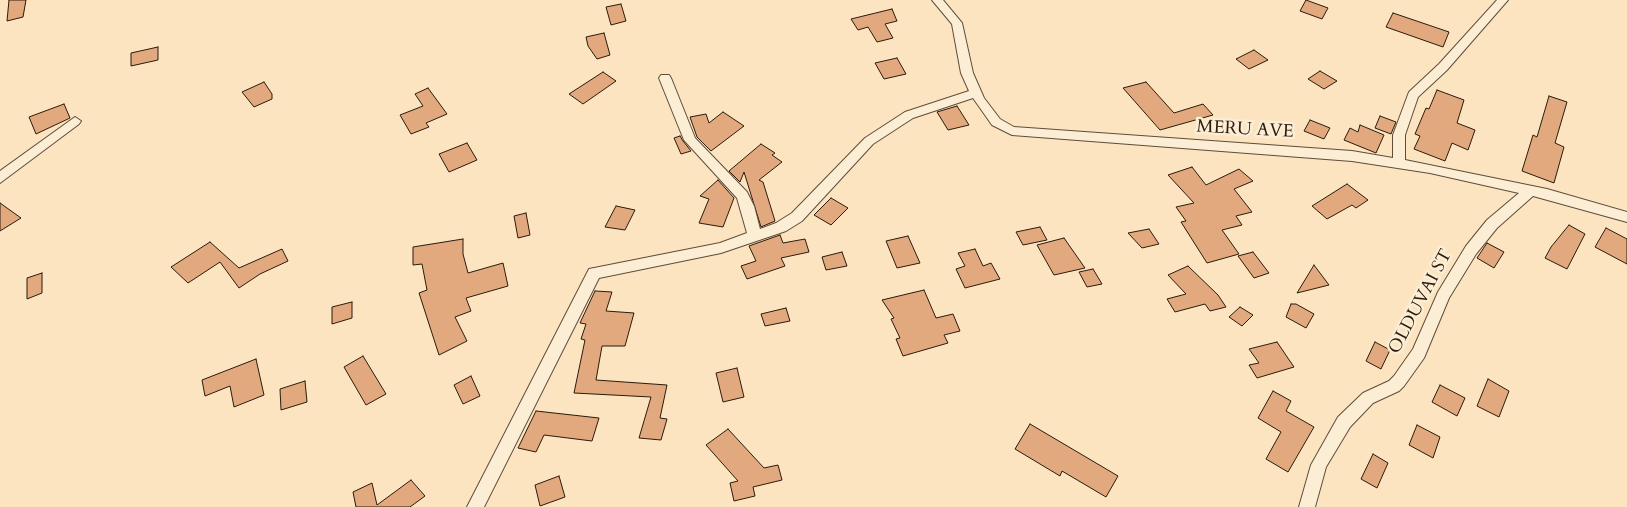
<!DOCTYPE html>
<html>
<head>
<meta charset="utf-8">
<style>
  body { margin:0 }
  canvas { display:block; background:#fbe4bf }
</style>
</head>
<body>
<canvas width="1627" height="507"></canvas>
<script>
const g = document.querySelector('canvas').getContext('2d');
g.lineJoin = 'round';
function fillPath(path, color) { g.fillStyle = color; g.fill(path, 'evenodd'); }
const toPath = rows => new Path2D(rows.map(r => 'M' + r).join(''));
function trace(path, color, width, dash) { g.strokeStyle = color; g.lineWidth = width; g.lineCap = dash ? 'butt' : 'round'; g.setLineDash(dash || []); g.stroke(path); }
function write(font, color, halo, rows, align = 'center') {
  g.font = font + ' Cardo,serif'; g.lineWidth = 5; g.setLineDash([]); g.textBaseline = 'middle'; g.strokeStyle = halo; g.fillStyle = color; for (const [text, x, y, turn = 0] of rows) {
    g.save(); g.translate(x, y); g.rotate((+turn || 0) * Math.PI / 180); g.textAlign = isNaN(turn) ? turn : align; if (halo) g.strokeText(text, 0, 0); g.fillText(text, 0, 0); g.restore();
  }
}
const building = toPath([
  [9,0,26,0,23,17,7,21,9,0],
  [1306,0,1328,8,1322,19,1300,11,1306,0],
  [621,4,626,21,611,25,606,7,621,4],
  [892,9,897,21,885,24,893,38,877,42,868,27,858,30,851,19,892,9],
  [1393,13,1449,32,1443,47,1386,27,1393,13],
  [604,33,610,55,597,59,588,46,586,37,604,33],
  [158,47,158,60,131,66,131,53,158,47],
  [1254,50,1268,60,1249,69,1236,59,1254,50],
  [897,58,906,74,884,79,875,63,897,58],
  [1320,71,1337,81,1324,89,1308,79,1320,71],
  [603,72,616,81,583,104,569,94,603,72],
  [264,82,272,94,272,99,254,107,242,92,264,82],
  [1146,82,1174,113,1203,104,1213,115,1160,130,1123,88,1146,82],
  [428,88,447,114,426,123,429,127,411,134,400,115,423,106,415,94,428,88],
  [1437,90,1464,100,1457,123,1475,130,1468,150,1452,143,1445,161,1414,149,1420,136,1415,134,1426,108,1429,109,1437,90],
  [1549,96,1567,102,1555,143,1564,147,1554,183,1522,171,1533,135,1537,137,1549,96],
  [64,104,70,118,36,134,29,117,64,104],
  [957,106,969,125,948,130,937,112,957,106],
  [723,112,744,126,711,151,697,137,690,117,706,114,709,123,723,112],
  [1380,116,1396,122,1391,134,1375,128,1380,116],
  [1310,120,1330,128,1324,139,1304,131,1310,120],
  [1360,125,1384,135,1376,153,1344,140,1350,128,1358,132,1360,125],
  [680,136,683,141,691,151,681,154,674,138,680,136],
  [467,143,477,160,449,172,439,154,467,143],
  [761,144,775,153,772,155,782,162,759,180,763,182,775,221,761,227,744,172,740,182,729,171,761,144],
  [1192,167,1206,185,1239,169,1253,181,1234,189,1252,212,1236,216,1242,225,1222,230,1239,254,1207,263,1181,222,1186,221,1176,207,1194,203,1168,175,1192,167],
  [718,180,734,198,723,227,699,223,709,199,700,196,718,180],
  [1347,184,1368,200,1356,208,1352,205,1327,219,1312,206,1347,184],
  [831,198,848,208,831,225,814,215,831,198],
  [0,203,21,218,0,231,0,203],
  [616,206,635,210,625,230,605,227,616,206],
  [526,213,530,235,518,238,514,216,526,213],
  [1569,225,1585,234,1567,269,1545,258,1551,247,1569,225],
  [1040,227,1047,240,1023,245,1016,232,1040,227],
  [1606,228,1627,239,1627,264,1595,247,1606,228],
  [1149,229,1159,244,1142,248,1128,233,1149,229],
  [780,235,783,243,805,239,809,252,781,258,785,266,747,279,741,266,756,261,749,246,780,235],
  [908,236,920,263,897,268,886,241,908,236],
  [1064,238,1085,268,1054,275,1037,245,1064,238],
  [463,239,463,254,468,273,503,263,508,286,466,298,471,311,455,317,467,341,439,355,419,293,427,290,422,264,413,265,413,247,463,239],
  [210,242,239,268,282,249,288,261,260,274,239,288,220,262,188,283,171,267,210,242],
  [1487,243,1504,252,1494,268,1477,258,1487,243],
  [975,249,983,266,991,263,1000,279,965,288,956,269,965,266,958,253,975,249],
  [842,252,847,266,826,270,822,257,842,252],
  [1253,252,1269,273,1254,278,1238,256,1253,252],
  [1314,265,1329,285,1297,293,1314,265],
  [1188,266,1218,295,1226,307,1210,311,1205,304,1175,312,1167,299,1186,294,1168,275,1188,266],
  [1093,269,1102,284,1087,287,1079,272,1093,269],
  [42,273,42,293,27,299,27,278,42,273],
  [924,290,936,318,953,314,960,331,944,335,948,343,903,356,896,339,900,338,891,319,894,318,882,300,924,290],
  [595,291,612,292,606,311,634,313,625,346,602,346,596,380,667,385,660,418,667,419,661,440,639,438,651,397,574,393,585,340,581,339,586,324,580,323,595,291],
  [352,302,352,318,332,324,332,307,352,302],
  [1291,304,1296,304,1314,314,1306,328,1286,317,1291,304],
  [1240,307,1253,315,1242,326,1229,317,1240,307],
  [786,308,790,321,765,326,761,314,786,308],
  [1277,342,1294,367,1257,378,1249,365,1259,363,1249,349,1277,342],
  [1375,342,1390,350,1381,369,1366,361,1375,342],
  [363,356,386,394,366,405,344,367,363,356],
  [256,359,264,395,234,407,230,386,205,396,202,380,256,359],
  [737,368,744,397,723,402,716,373,737,368],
  [471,376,480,396,463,404,454,385,471,376],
  [1488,379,1509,391,1499,417,1477,406,1488,379],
  [305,381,307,402,281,410,280,389,305,381],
  [1440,385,1465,398,1457,416,1432,402,1440,385],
  [1273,391,1291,401,1286,411,1314,427,1288,472,1266,459,1281,432,1258,418,1273,391],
  [536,411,599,418,592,441,544,435,536,452,518,448,536,411],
  [1030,424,1118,476,1106,497,1062,471,1060,476,1015,449,1030,424],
  [1417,425,1440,437,1433,458,1409,445,1417,425],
  [728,429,764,468,778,465,782,480,753,487,755,496,734,501,730,483,738,481,706,445,728,429],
  [1373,454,1388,463,1377,488,1361,479,1373,454],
  [559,476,565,497,540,506,535,485,559,476],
  [411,480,425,496,410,507,356,507,353,492,372,483,377,505,411,480]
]);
const minor = toPath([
  [932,0,943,0,962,23,973,73,984,98,1000,119,1014,127,1352,151,1393,158,1393,135,1409,92,1439,64,1497,0,1508,0,1447,70,1418,97,1405,135,1405,160,1547,189,1627,212,1627,222,1533,196,1497,228,1476,254,1449,298,1424,358,1404,386,1399,391,1373,403,1350,427,1326,467,1315,507,1299,507,1311,465,1338,417,1363,393,1389,381,1394,376,1413,349,1438,292,1466,246,1487,220,1519,193,1430,173,1352,161,1012,135,992,125,973,98,913,118,873,144,802,221,786,231,721,253,599,278,484,507,467,507,589,269,720,243,747,233,737,198,684,140,659,78,661,75,669,75,671,78,695,138,747,192,754,206,760,229,776,223,792,213,865,138,905,112,969,91,961,73,952,24,932,0],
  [75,117,81,121,79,124,0,183,0,171,75,117]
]);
const streetNames = [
  ["MERU AVE",1245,130,3],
  ["OLDUVAI ST",1421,302,-62]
];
fillPath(building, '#e2a87e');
trace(building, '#2b1b0d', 1);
trace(minor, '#5f4d3a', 2);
fillPath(minor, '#fcedd5');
write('18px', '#2b1b0d', '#fcedd5', streetNames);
</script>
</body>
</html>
